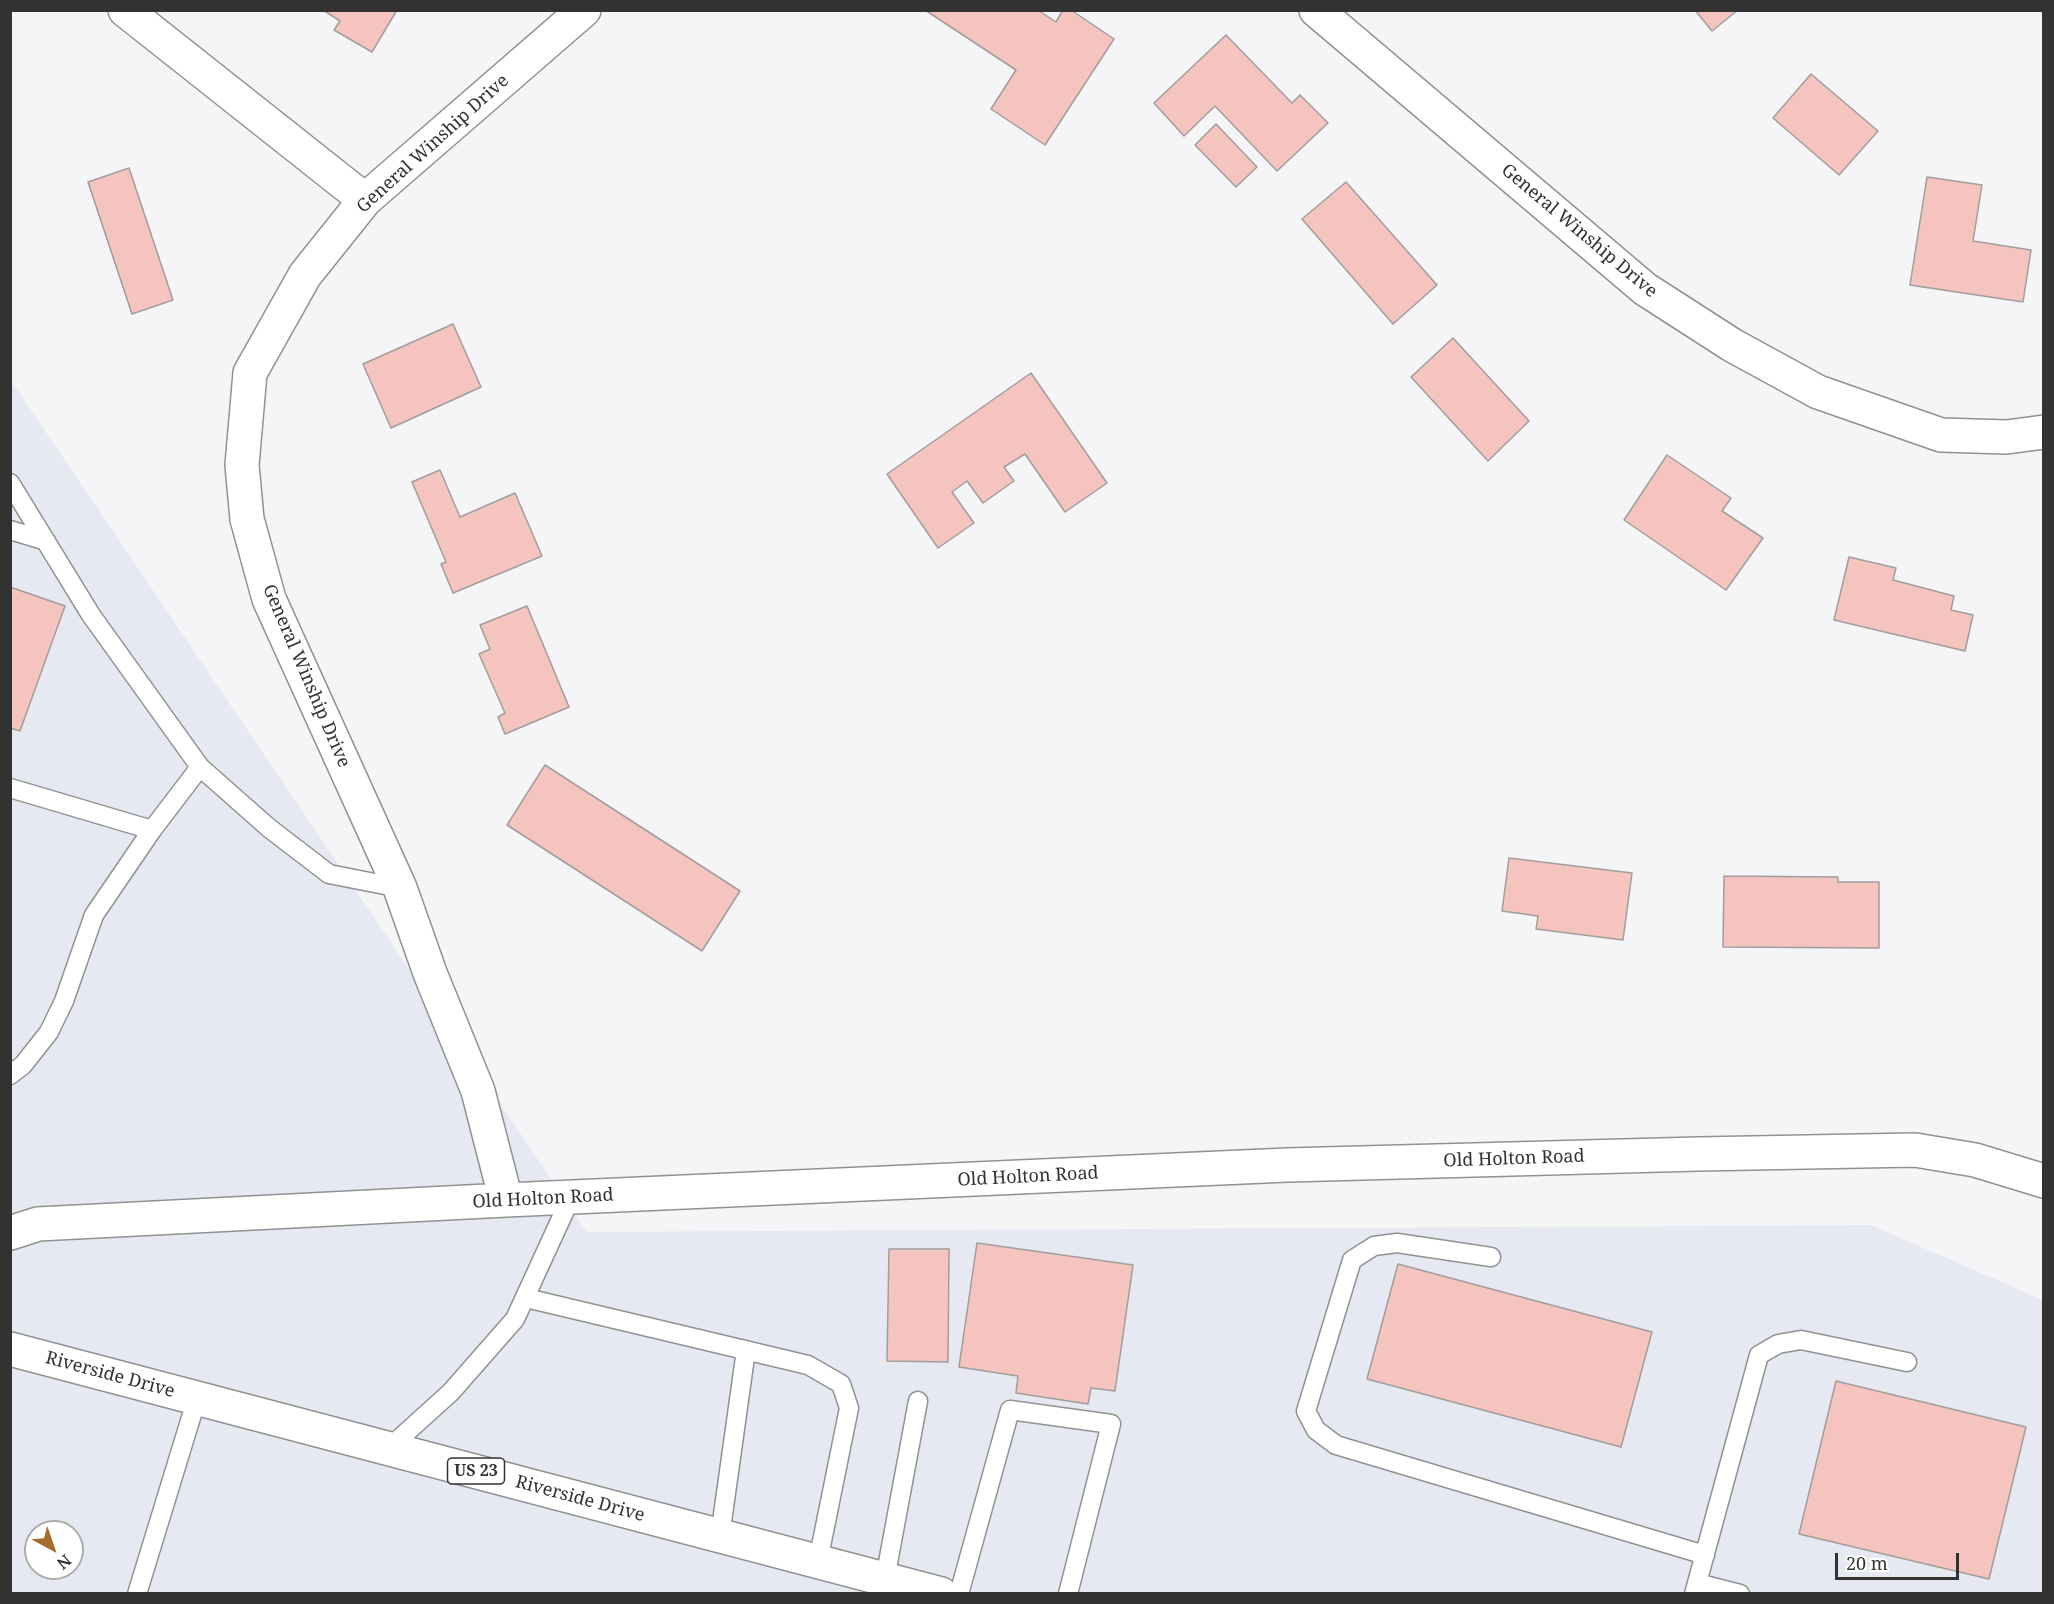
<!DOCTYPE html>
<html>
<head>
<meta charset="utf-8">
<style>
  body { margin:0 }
  #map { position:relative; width:2054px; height:1604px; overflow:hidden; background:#f5f5f7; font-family:"Noto Serif",serif }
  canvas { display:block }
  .frame { position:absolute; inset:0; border:12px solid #323233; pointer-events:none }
  .north { position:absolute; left:24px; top:1520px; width:60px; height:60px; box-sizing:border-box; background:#fff; border:2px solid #adadad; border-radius:50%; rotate:140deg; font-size:16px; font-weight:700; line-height:24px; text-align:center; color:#323233 }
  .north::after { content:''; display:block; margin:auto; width:21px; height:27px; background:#a56c2a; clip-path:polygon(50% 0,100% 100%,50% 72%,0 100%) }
  .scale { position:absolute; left:1835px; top:1553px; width:124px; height:27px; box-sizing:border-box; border:3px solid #323233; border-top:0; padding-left:8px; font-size:18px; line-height:21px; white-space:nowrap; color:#323233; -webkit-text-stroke:4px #fff; paint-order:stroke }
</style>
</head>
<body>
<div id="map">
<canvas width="2054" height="1604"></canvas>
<div class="frame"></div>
<div class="north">N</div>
<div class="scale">20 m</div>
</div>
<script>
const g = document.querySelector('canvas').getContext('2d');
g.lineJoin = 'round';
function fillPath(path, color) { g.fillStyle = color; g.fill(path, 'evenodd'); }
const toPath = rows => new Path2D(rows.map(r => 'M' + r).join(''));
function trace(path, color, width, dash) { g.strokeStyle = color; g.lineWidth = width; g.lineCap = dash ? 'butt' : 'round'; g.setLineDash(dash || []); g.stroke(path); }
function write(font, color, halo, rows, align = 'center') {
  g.font = font + ' "Noto Serif",serif'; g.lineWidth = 4.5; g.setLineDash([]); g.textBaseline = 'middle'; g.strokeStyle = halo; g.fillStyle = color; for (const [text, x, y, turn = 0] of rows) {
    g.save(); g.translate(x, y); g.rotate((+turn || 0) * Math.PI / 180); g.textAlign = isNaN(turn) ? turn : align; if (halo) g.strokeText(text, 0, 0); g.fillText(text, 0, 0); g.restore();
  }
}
const built = toPath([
  [10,379,587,1232,1871,1225,2043,1300,2043,1593,11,1593],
  [36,1532,72,1532,72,1568,36,1568]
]);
const building = toPath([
  [323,10,397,10,372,52,334,30,340,21,323,10],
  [925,10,1038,10,1056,22,1063,10,1071,10,1114,39,1045,145,991,109,1016,70,925,10],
  [1695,10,1738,10,1712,31,1695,10],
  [1226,35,1292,103,1300,95,1328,123,1277,171,1215,106,1184,136,1154,103,1226,35],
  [1811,74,1878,131,1839,175,1773,118,1811,74],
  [1216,124,1257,167,1236,187,1195,145,1216,124],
  [129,168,173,300,132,314,88,182,129,168],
  [1927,177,1982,185,1973,241,2031,250,2023,302,1910,285,1927,177],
  [1346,182,1437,285,1393,324,1302,219,1346,182],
  [453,324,481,387,391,428,363,364,453,324],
  [1453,338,1529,421,1488,461,1411,377,1453,338],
  [1031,373,1107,483,1065,512,1025,454,1004,467,1014,481,983,503,967,481,952,492,974,523,938,548,887,474,1031,373],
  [1667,455,1731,498,1722,511,1763,538,1726,590,1624,520,1667,455],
  [440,470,460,517,515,493,542,556,453,593,441,564,446,562,412,482,440,470],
  [1849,557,1896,568,1893,580,1954,596,1951,610,1973,615,1965,651,1834,620,1849,557],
  [10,587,65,606,20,731,10,728,10,587],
  [527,606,569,707,505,734,498,717,505,713,479,654,490,649,480,625,527,606],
  [545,765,740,891,702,951,507,825,545,765],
  [1509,858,1632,873,1623,940,1536,929,1538,916,1502,911,1509,858],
  [1724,876,1838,877,1838,882,1879,882,1879,948,1723,947,1724,876],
  [977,1243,1133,1265,1115,1391,1091,1388,1088,1404,1016,1393,1018,1376,959,1367,977,1243],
  [889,1249,949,1249,948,1362,887,1361,889,1249],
  [1398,1264,1652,1332,1621,1447,1367,1379,1398,1264],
  [1836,1381,2026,1427,1989,1579,1799,1534,1836,1381]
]);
const lane = toPath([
  [10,483,91,615,200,767,269,828,329,874,400,888],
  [10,530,46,541],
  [10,788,152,830],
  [10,1075,23,1065,49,1032,64,1001,94,915,152,830,200,767],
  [1491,1257,1397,1243,1374,1246,1352,1260,1306,1411,1316,1430,1336,1445,1705,1555],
  [526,1298,808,1365,841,1384,849,1408,818,1561],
  [388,1449,451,1392,515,1319,571,1197],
  [720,1536,746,1350],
  [885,1579,918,1401],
  [1697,1583,1759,1355,1778,1344,1801,1340,1907,1362],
  [137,1594,197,1398],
  [959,1594,1010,1410,1111,1424,1068,1594],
  [1694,1594,1697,1583,1740,1594]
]);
const street = toPath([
  [125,10,365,200],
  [1316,10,1645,289,1732,345,1818,392,1941,435,2007,437,2044,432],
  [506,1200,478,1091,430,973,400,888,269,599,247,519,242,465,250,373,305,275,365,200,584,10],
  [10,1233,38,1224,506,1200,1287,1165,1698,1154,1915,1150,1975,1160,2044,1181]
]);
const primary = toPath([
  [10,1349,941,1594]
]);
const shields = [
  [476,1471,57]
];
const shieldNames = [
  ["US 23",476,1471]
];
const streetNames = [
  ["General Winship Drive",433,144,-42],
  ["General Winship Drive",1579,231,40],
  ["General Winship Drive",306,676,67],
  ["Old Holton Road",1514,1159,-2],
  ["Old Holton Road",1028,1177,-3],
  ["Old Holton Road",543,1199,-3],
  ["Riverside Drive",110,1375,15],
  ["Riverside Drive",580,1499,15]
];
fillPath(built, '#e6e9f2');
fillPath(building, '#f6c4be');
trace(building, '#a09d9d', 1.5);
trace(lane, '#919193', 21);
trace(street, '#919193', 36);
trace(primary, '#919193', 36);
trace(lane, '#fff', 18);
trace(street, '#fff', 33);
trace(primary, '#fff', 33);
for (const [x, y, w] of shields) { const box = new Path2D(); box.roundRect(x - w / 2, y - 13, w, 26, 4.5); g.fillStyle = '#fff'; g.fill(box); trace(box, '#323233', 1.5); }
write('bold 16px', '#323233', null, shieldNames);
write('18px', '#323233', '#fff', streetNames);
</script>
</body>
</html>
